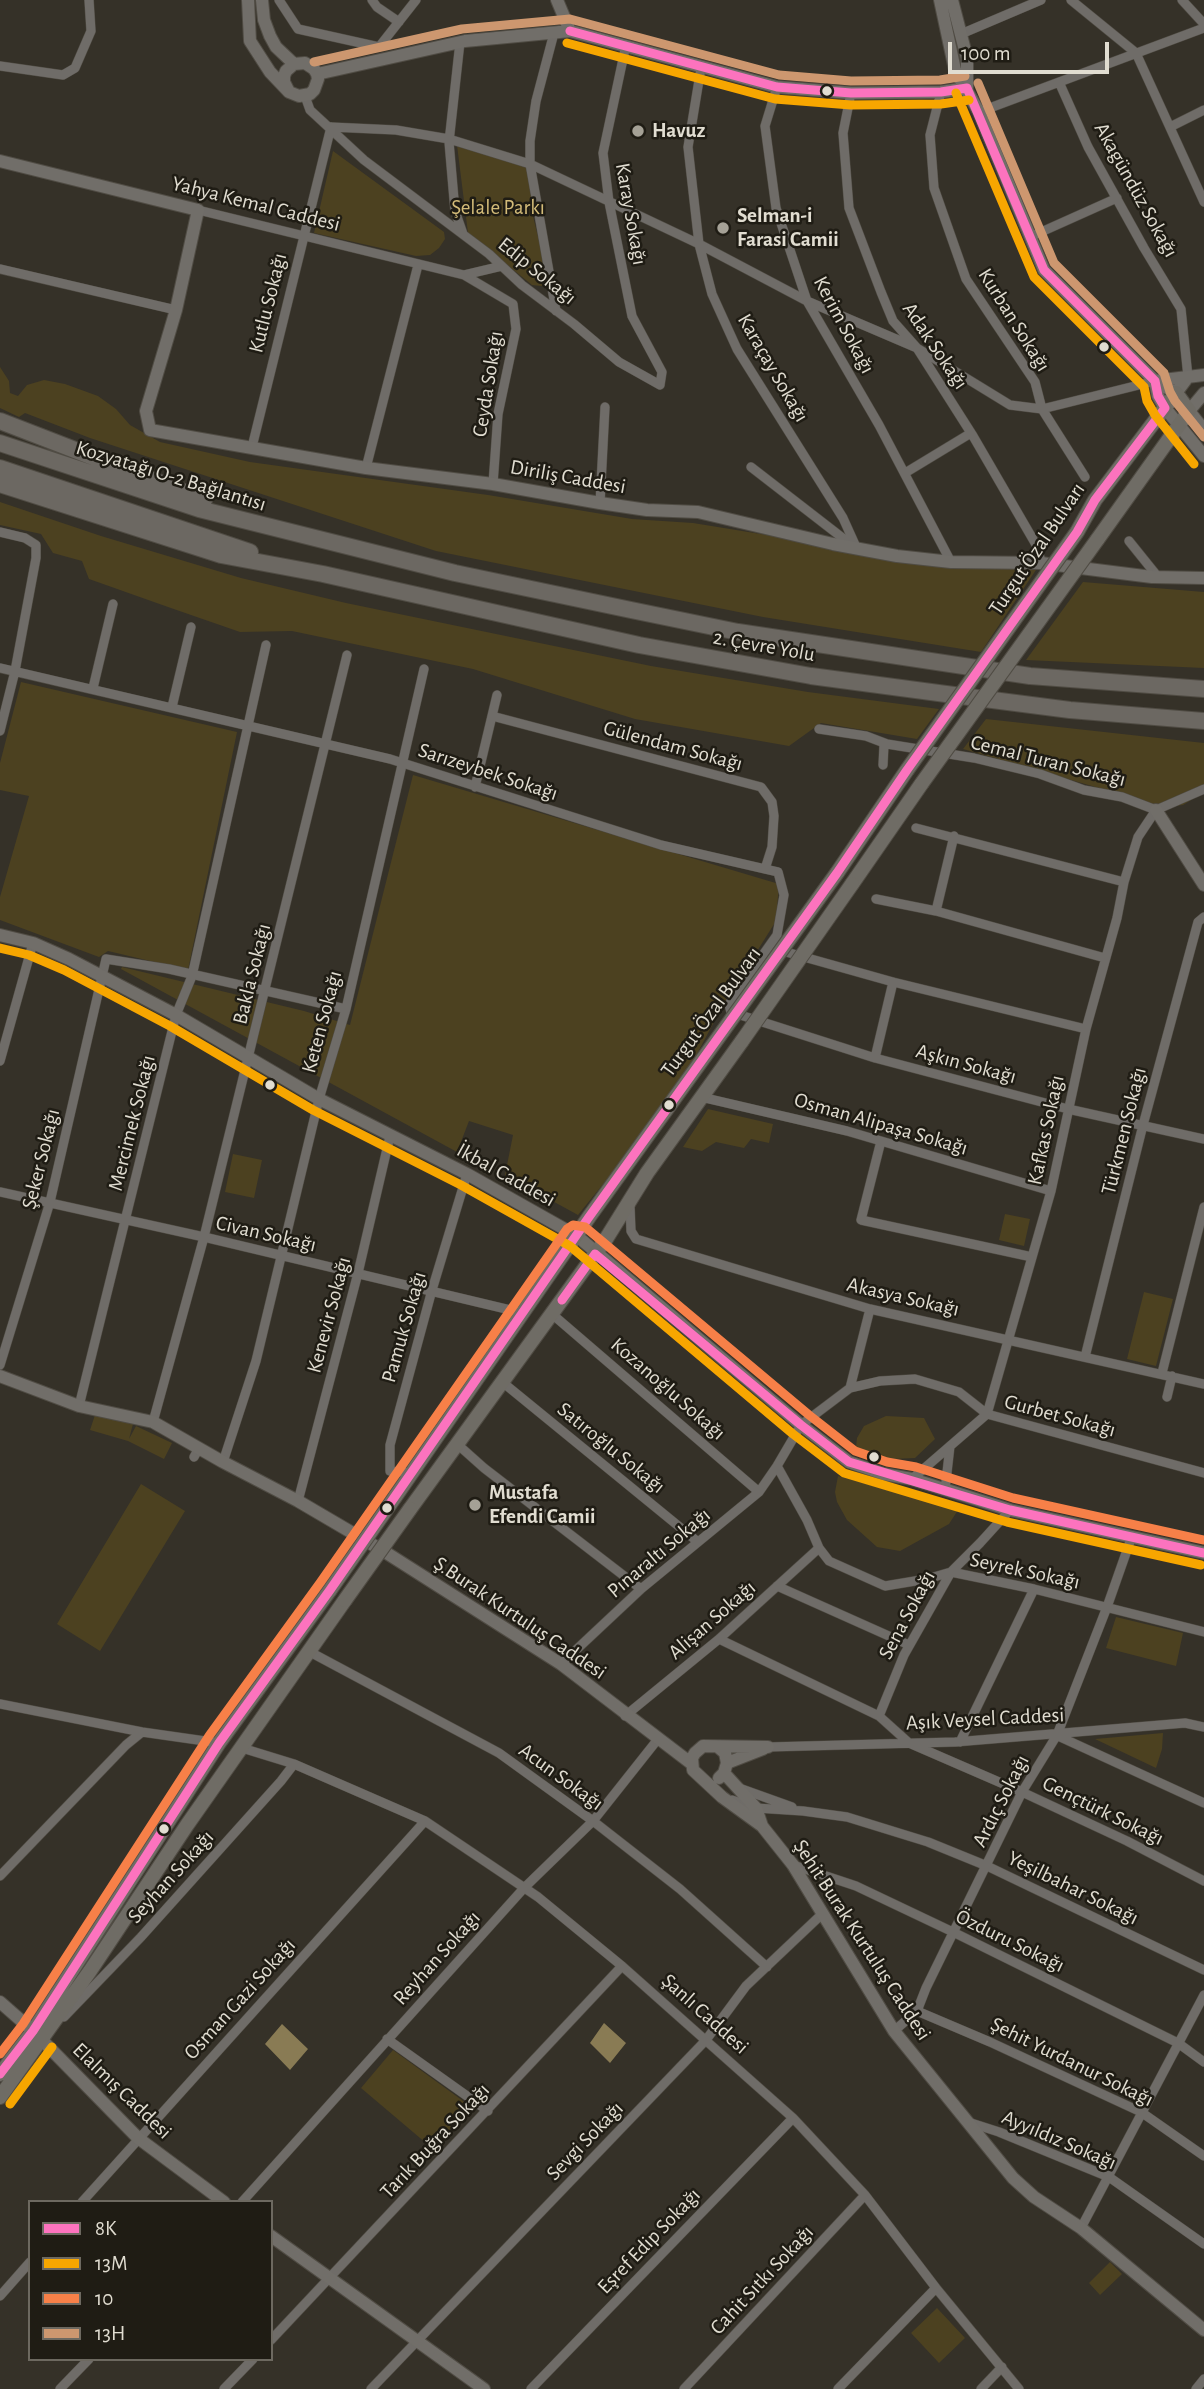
<!DOCTYPE html>
<html>
<head>
<meta charset="utf-8">
<style>
  body { margin:0 }
  #map { position:relative; width:1204px; height:2389px; overflow:hidden; background:#353128; font-family:"Alegreya Sans",sans-serif }
  canvas { display:block }
  .legend { position:absolute; left:28px; top:2200px; width:245px; height:161px; box-sizing:border-box; background:#1f1c14; border:2px solid #6d6960; margin:0; padding:9px 12px; list-style:none; font-size:21px; color:#e1ddd1 }
  .legend li { display:flex; align-items:center; gap:14px; height:35px }
  .legend b { width:35px; border:2px solid #6d6960 }
  .scale { position:absolute; left:948px; top:42px; width:161px; height:32px; box-sizing:border-box; border:4px solid #e1ddd1; border-top:0; padding-left:9px; font-size:21px; line-height:24px; white-space:nowrap; color:#e1ddd1; -webkit-text-stroke:5px #1f1c14; paint-order:stroke }
</style>
</head>
<body>
<div id="map">
<canvas width="1204" height="2389"></canvas>
<ul class="legend">
<li><b style="height:9px;background:#fc73be"></b>8K</li>
<li><b style="height:9px;background:#f7a600"></b>13M</li>
<li><b style="height:9px;background:#f78048"></b>10</li>
<li><b style="height:9px;background:#cd976f"></b>13H</li>
</ul>
<div class="scale">100 m</div>
</div>
<script>
const g = document.querySelector('canvas').getContext('2d');
g.lineJoin = 'round';
function fillPath(path, color) { g.fillStyle = color; g.fill(path, 'evenodd'); }
const toPath = rows => new Path2D(rows.map(r => 'M' + r).join(''));
function trace(path, color, width, dash) { g.strokeStyle = color; g.lineWidth = width; g.lineCap = dash ? 'butt' : 'round'; g.setLineDash(dash || []); g.stroke(path); }
function write(font, color, halo, rows, align = 'center') {
  g.font = font + ' "Alegreya Sans",sans-serif'; g.lineWidth = 5; g.setLineDash([]); g.textBaseline = 'middle'; g.strokeStyle = halo; g.fillStyle = color; for (const [text, x, y, turn = 0] of rows) {
    g.save(); g.translate(x, y); g.rotate((+turn || 0) * Math.PI / 180); g.textAlign = isNaN(turn) ? turn : align; if (halo) g.strokeText(text, 0, 0); g.fillText(text, 0, 0); g.restore();
  }
}
const green = toPath([
  [457,145,528,164,533,216,550,287,532,285,468,233],
  [333,151,444,232,445,239,439,248,430,255,416,256,314,233],
  [0,367,9,381,10,393,18,396,27,385,44,380,65,384,98,396,116,409,130,425,160,442,250,462,488,495,632,519,693,523,859,550,1036,570,981,652,763,617,436,551,90,438,25,413,19,417,0,408],
  [0,502,101,536,241,578,346,603,651,666,808,692,939,709,917,739,821,723,789,746,635,719,473,669,292,631,240,632,168,607,89,579,82,561,53,553,41,534,0,525],
  [1083,582,1204,592,1204,668,1026,660],
  [21,682,237,732,188,970,108,951,99,957,0,920,0,897,29,796,0,790,0,763],
  [986,719,1204,743,1204,792,1183,805,1160,808,1106,790,963,749],
  [413,775,779,884,776,921,722,1007,674,1097,578,1215,505,1175,513,1135,469,1121,457,1152,121,969,122,967,304,1011,350,1025],
  [708,1109,773,1124,769,1143,751,1139,744,1148,716,1142,702,1151,683,1147],
  [233,1154,262,1160,254,1198,225,1192],
  [1005,1214,1030,1219,1024,1246,999,1240],
  [1144,1292,1173,1299,1156,1366,1127,1359],
  [96,1412,133,1424,129,1439,136,1426,172,1443,164,1459,128,1441,90,1430],
  [886,1416,924,1418,935,1439,915,1458,892,1459,867,1454,856,1447,857,1438,864,1426],
  [838,1476,958,1510,949,1524,900,1551,877,1547,847,1520,837,1502,835,1492],
  [141,1484,185,1511,100,1651,57,1624],
  [1116,1617,1183,1633,1176,1666,1106,1648],
  [1163,1733,1162,1749,1156,1768,1095,1739],
  [393,2050,470,2106,433,2149,361,2088],
  [1110,2262,1122,2274,1100,2295,1089,2283],
  [937,2308,965,2338,939,2363,911,2333]
]);
const water = toPath([
  [604,2023,626,2043,610,2063,590,2043],
  [282,2024,308,2049,290,2070,265,2044]
]);
const street = toPath([
  [279,0,298,29,379,47,416,0],
  [372,0,377,7,399,22],
  [1071,0,1136,53,1204,202],
  [1182,0,1204,24],
  [554,33,536,101,530,141,530,164,556,311],
  [961,34,1041,0],
  [460,42,449,142,455,211,463,234],
  [0,66,63,75,75,68,91,31,89,0],
  [701,68,688,147,699,244,712,294,737,349,843,518,857,549],
  [1059,82,1088,147,1144,248,1181,309,1188,377],
  [777,87,765,126,776,208,807,301,879,425,951,562],
  [941,92,930,135,934,188,966,279,1035,382,1042,409,1085,477],
  [851,93,843,133,849,208,881,292,893,321,917,348,973,436,1038,548,1041,563],
  [305,96,310,110,364,160,489,254,522,285,574,324,619,362,660,385,662,372,632,316,609,202,603,153,626,45],
  [979,112,1204,28],
  [331,127,396,130,449,139,530,164,699,244,807,301,917,348,1010,405,1042,409,1155,381],
  [1170,127,1204,110],
  [198,210,464,275,502,266],
  [1030,237,1117,198],
  [0,269,176,310],
  [464,275,513,304,516,329,498,414,493,484],
  [252,447,331,127],
  [751,467,853,546],
  [366,468,418,265],
  [905,473,971,433],
  [600,503,605,407],
  [0,532,25,538,36,545,36,558,15,671,0,731],
  [1129,541,1158,577],
  [0,668,390,759,661,845,778,872,784,895,777,935,733,997,729,1005,731,1012,875,1058,1068,1109,1204,1139],
  [93,688,113,604],
  [172,707,191,627],
  [492,716,761,787,772,802,774,816,772,847,765,869],
  [819,729,866,736,887,744,974,758,1040,774,1084,790,1122,797,1156,810],
  [883,765,884,745,887,744],
  [475,787,497,695],
  [1156,810,1204,789],
  [916,828,1124,882],
  [876,899,936,911,1105,958],
  [936,911,954,836],
  [779,950,893,982,1086,1029],
  [875,1058,893,982],
  [0,1061,33,943],
  [701,1097,847,1131,1051,1191],
  [881,1141,861,1220,1032,1257],
  [0,1192,204,1237,523,1313],
  [630,1206,631,1231,636,1239,870,1309,1204,1384],
  [552,1314,759,1492],
  [1085,1357,1143,1125,1198,922,1204,917],
  [0,1365,50,1202,106,959,169,969,346,1009],
  [1162,1373,1204,1207],
  [501,1381,698,1542],
  [850,1388,870,1309],
  [1167,1397,1172,1376],
  [79,1406,176,1015,192,976,266,645],
  [153,1422,204,1237,347,655],
  [456,1443,484,1468,641,1589],
  [194,1457,199,1448],
  [223,1462,256,1361,319,1099,346,1009,424,669],
  [411,1473,390,1471,390,1445,432,1290,467,1174],
  [1204,1473,987,1414,959,1392,915,1379,880,1381,850,1388,801,1425,777,1466,807,1520,819,1548,829,1561,885,1586,927,1579,951,1572,1034,1589,1204,1632],
  [912,1479,987,1414,1051,1191,1086,1029,1117,918,1124,882,1138,837,1156,810],
  [945,1490,950,1446],
  [298,1501,358,1273,390,1136],
  [777,1586,909,1645],
  [719,1639,879,1716,909,1743,1022,1792,1127,1841,1204,1881],
  [310,1652,499,1753,593,1821,680,1889,767,1967],
  [561,1664,641,1589,759,1492,777,1466],
  [0,1704,142,1732,219,1743],
  [625,1716,719,1639,819,1548],
  [879,1716,904,1655,951,1572,980,1543,1010,1510],
  [1058,1736,1204,1803],
  [960,1742,1034,1589],
  [768,1747,955,1742,1185,1723,1204,1727],
  [242,1748,294,1764,425,1821,538,1897,622,1966,793,2118,865,2195,936,2288,1019,2389],
  [739,1788,792,1807],
  [732,1800,756,1808,803,1811,847,1817,928,1842,987,1866,1204,1970],
  [793,1865,856,1886,955,1933,1178,2043,1204,2062],
  [0,1876,126,1745,142,1732],
  [917,2011,990,2042,1141,2112,1204,2156],
  [64,2017,141,1937,281,1781,294,1764],
  [894,2031,917,2011,926,1988,1022,1792,1057,1735,1107,1607,1132,1536],
  [387,2039,488,2111],
  [968,2122,999,2132,1109,2177,1204,2244],
  [82,2202,425,1821],
  [242,2202,524,1888,593,1821,658,1739],
  [1081,2228,1204,1995],
  [0,2296,30,2262],
  [271,2340,622,1966],
  [60,2389,89,2359],
  [224,2389,253,2359],
  [371,2389,706,2040,746,1986,821,1915],
  [531,2389,793,2118],
  [684,2389,865,2195],
  [838,2389,936,2288],
  [981,2389,1002,2367],
  [1196,2389,1204,2379]
]);
const secondary = toPath([
  [248,0,250,41,270,72,289,92,299,96,310,94,314,90,318,79,317,74,314,69,305,63,294,64,286,71,284,76,284,82,289,92],
  [262,0,264,20,270,36,276,47,294,64],
  [557,0,570,31],
  [940,0,955,70,979,112,1044,270,1155,381,1176,393,1188,377],
  [952,0,967,58,967,88],
  [317,74,465,41,570,31,777,87,851,93,941,92,967,88],
  [0,161,198,210,176,310,146,411,150,430,366,468,493,484,600,503,647,510,698,512,833,544,897,556,951,562,1041,563,1152,577,1204,578],
  [1155,381,1158,396,1165,408,1204,456],
  [1155,381,1204,375],
  [1204,393,1189,411,1204,430],
  [1156,810,1204,885],
  [0,935,33,943,69,959,176,1015,319,1099,467,1174,577,1236,801,1425,849,1462,884,1474,912,1479,1010,1510,1204,1553],
  [0,1376,79,1406,153,1422,223,1462,298,1501,385,1552,561,1664,692,1764],
  [718,1747,725,1753,727,1763,724,1773,719,1778],
  [768,1747,703,1746,695,1753,692,1758,693,1770,722,1797,762,1826,793,1865,894,2031,1013,2178,1034,2197,1081,2228,1204,2330],
  [727,1763,763,1749],
  [724,1773,756,1808,762,1826],
  [0,2002,33,2031,138,2138,224,2202],
  [271,2236,484,2389]
]);
const primary = toPath([
  [1077,532,1095,500,1176,393,1189,411,1097,540],
  [837,873,907,770],
  [852,884,922,783],
  [395,1497,589,1217,723,1031],
  [410,1509,606,1239,647,1173,742,1041],
  [0,2074,33,2031,219,1743,330,1590],
  [0,2097,90,1971,187,1825,345,1600]
]);
const highway = toPath([
  [0,421,204,500],
  [0,443,199,509,455,573,631,610,738,632,1030,676,1204,689],
  [0,468,250,552],
  [0,484,221,555,323,574,639,645,811,676,946,694,1070,710,1204,721]
]);
const primaryBridge = toPath([
  [907,770,1077,532],
  [922,783,1097,540],
  [723,1031,837,873],
  [742,1041,852,884],
  [330,1590,395,1497],
  [345,1600,410,1509]
]);
const bus1 = toPath([
  [570,31,777,87,851,93,941,92,967,88],
  [967,88,1044,270,1155,381,1158,396,1165,408],
  [562,1300,595,1254,801,1425,849,1462,1010,1510,1204,1553],
  [0,2074,33,2031,219,1743,330,1590,589,1217,837,873,907,770,1077,532,1095,500,1165,408]
]);
const bus2 = toPath([
  [567,43,775,99,851,105,941,104,969,100],
  [956,93,1034,277,1144,387,1147,401,1155,415,1194,464],
  [0,948,29,955,64,970,170,1026,313,1110,461,1185,570,1246,793,1434,844,1473,1007,1522,1201,1565],
  [10,2104,52,2047]
]);
const bus3 = toPath([
  [0,2054,23,2024,209,1736,320,1583,567,1229,573,1225,585,1227,809,1415,855,1451,887,1462,916,1467,1013,1498,1204,1540]
]);
const bus4 = toPath([
  [314,62,462,29,570,19,779,75,851,81,940,80,965,76],
  [978,83,1054,263,1164,373,1170,392,1175,401,1204,437]
]);
const markers = [
  [827,91,6,"#e1ddd1"],
  [638,131,7,"#a5a196"],
  [723,228,7,"#a5a196"],
  [1104,347,6,"#e1ddd1"],
  [270,1085,6,"#e1ddd1"],
  [669,1105,6,"#e1ddd1"],
  [874,1457,6,"#e1ddd1"],
  [475,1505,7,"#a5a196"],
  [387,1508,6,"#e1ddd1"],
  [164,1829,6,"#e1ddd1"]
];
const poiNames = [
  ["Havuz",652,131],
  ["Selman-i",737,216],
  ["Farasi Camii",737,240],
  ["Mustafa",489,1493],
  ["Efendi Camii",489,1517]
];
const streetNames = [
  ["Akagündüz Sokağı",1136,190,61],
  ["Yahya Kemal Caddesi",256,204,14],
  ["Karay Sokağı",631,214,80],
  ["Edip Sokağı",537,271,39],
  ["Kutlu Sokağı",268,303,-76],
  ["Kurban Sokağı",1014,320,58],
  ["Kerim Sokağı",844,325,62],
  ["Adak Sokağı",935,346,56],
  ["Karaçay Sokağı",773,368,60],
  ["Ceyda Sokağı",488,384,-81],
  ["Kozyatağı O-2 Bağlantısı",171,476,17],
  ["Diriliş Caddesi",568,477,10],
  ["Turgut Özal Bulvarı",1037,549,-56],
  ["2. Çevre Yolu",764,646,10],
  ["Gülendam Sokağı",673,746,15],
  ["Cemal Turan Sokağı",1048,761,14],
  ["Sarızeybek Sokağı",488,772,18],
  ["Bakla Sokağı",252,974,-76],
  ["Turgut Özal Bulvarı",711,1012,-54],
  ["Keten Sokağı",322,1022,-75],
  ["Aşkın Sokağı",966,1064,15],
  ["Mercimek Sokağı",132,1123,-76],
  ["Osman Alipaşa Sokağı",881,1124,16],
  ["Kafkas Sokağı",1046,1130,-78],
  ["Türkmen Sokağı",1124,1131,-76],
  ["Şeker Sokağı",41,1159,-76],
  ["İkbal Caddesi",506,1175,29],
  ["Civan Sokağı",266,1234,13],
  ["Akasya Sokağı",903,1297,13],
  ["Kenevir Sokağı",329,1315,-75],
  ["Pamuk Sokağı",404,1327,-74],
  ["Kozanoğlu Sokağı",668,1389,41],
  ["Gurbet Sokağı",1060,1416,15],
  ["Satıroğlu Sokağı",611,1448,39],
  ["Pınaraltı Sokağı",659,1553,-40],
  ["Seyrek Sokağı",1025,1571,12],
  ["Sena Sokağı",907,1615,-62],
  ["Ş.Burak Kurtuluş Caddesi",520,1618,34],
  ["Alişan Sokağı",712,1620,-41],
  ["Aşık Veysel Caddesi",985,1719,-3],
  ["Acun Sokağı",561,1777,36],
  ["Ardıç Sokağı",1001,1801,-63],
  ["Gençtürk Sokağı",1103,1811,26],
  ["Seyhan Sokağı",171,1877,-48],
  ["Yeşilbahar Sokağı",1073,1888,26],
  ["Şehit Burak Kurtuluş Caddesi",862,1940,57],
  ["Özduru Sokağı",1010,1941,26],
  ["Reyhan Sokağı",437,1958,-48],
  ["Osman Gazi Sokağı",240,1999,-48],
  ["Şanlı Caddesi",705,2014,42],
  ["Şehit Yurdanur Sokağı",1072,2062,26],
  ["Elalmış Caddesi",122,2091,44],
  ["Ayyıldız Sokağı",1059,2140,23],
  ["Tarık Buğra Sokağı",435,2141,-47],
  ["Sevgi Sokağı",585,2141,-46],
  ["Eşref Edip Sokağı",649,2241,-46],
  ["Cahit Sıtkı Sokağı",762,2280,-47]
];
const parkNames = [
  ["Şelale Parkı",498,208]
];
fillPath(green, '#4c4120');
fillPath(water, '#897b54');
trace(street, '#504c44', 10);
trace(secondary, '#504c44', 14);
trace(primary, '#504c44', 16);
trace(highway, '#504c44', 18);
trace(street, '#6f6c68', 9);
trace(secondary, '#716e69', 12);
trace(primary, '#6f6c65', 14);
trace(highway, '#6c6862', 16);
trace(primaryBridge, '#504c44', 16, []);
trace(primaryBridge, '#6f6c65', 14);
trace(bus1, '#fc73be', 9);
trace(bus2, '#f7a600', 9);
trace(bus3, '#f78048', 9);
trace(bus4, '#cd976f', 9);
for (const [x, y, r, color] of markers) { const dot = new Path2D(); dot.arc(x, y, r, 0, 2 * Math.PI); g.fillStyle = color; g.fill(dot); trace(dot, '#1f1c14', 2.5); }
write('bold 21px', '#e1ddd1', '#1f1c14', poiNames, 'left');
write('21px', '#e1ddd1', '#1f1c14', streetNames);
write('21px', '#d4bc79', '#1f1c14', parkNames);
</script>
</body>
</html>
